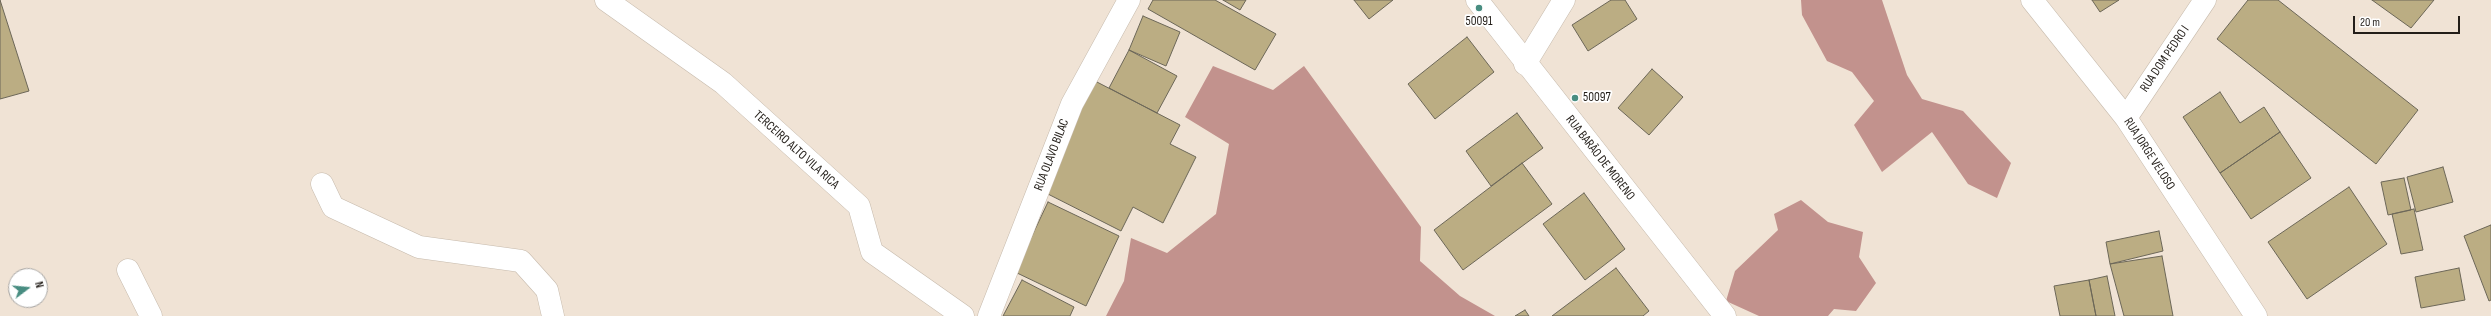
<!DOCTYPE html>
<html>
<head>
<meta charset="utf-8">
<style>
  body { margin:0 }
  #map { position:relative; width:2491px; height:316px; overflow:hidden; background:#f0e3d5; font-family:"Sofia Sans Condensed",sans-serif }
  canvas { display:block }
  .north { position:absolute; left:8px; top:268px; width:40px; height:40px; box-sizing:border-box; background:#fff; border:1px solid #a7a5a3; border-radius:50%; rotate:74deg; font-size:11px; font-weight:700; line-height:16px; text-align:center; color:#231e19 }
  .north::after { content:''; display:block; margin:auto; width:14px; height:18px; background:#488d81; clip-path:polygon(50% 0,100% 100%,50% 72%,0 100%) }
  .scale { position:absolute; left:2353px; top:16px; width:107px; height:18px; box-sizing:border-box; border:2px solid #231e19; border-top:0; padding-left:5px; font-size:12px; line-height:14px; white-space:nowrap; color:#231e19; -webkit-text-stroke:3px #fff; paint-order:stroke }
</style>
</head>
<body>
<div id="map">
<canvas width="2491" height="316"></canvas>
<div class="north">N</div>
<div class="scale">20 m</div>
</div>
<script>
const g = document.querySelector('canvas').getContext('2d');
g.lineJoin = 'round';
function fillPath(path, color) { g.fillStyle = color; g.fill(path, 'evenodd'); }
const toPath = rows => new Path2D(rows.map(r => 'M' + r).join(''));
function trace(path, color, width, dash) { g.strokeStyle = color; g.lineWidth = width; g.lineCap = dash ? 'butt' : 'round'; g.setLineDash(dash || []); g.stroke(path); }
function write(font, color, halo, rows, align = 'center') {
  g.font = font + ' "Sofia Sans Condensed",sans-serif'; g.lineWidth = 3.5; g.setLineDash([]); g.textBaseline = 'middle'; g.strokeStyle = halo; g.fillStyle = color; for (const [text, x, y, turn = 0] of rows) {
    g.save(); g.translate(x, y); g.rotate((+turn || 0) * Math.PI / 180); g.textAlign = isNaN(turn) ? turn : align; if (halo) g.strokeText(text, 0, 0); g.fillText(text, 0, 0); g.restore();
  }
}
const forest = toPath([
  [1801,0,1882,0,1907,75,1922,99,1963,111,2011,163,1997,198,1968,184,1932,132,1882,172,1854,125,1874,101,1852,72,1827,61,1802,15],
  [1213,66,1273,90,1304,66,1421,227,1420,261,1460,296,1495,316,1106,316,1124,281,1131,238,1167,253,1216,214,1229,144,1185,117],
  [1801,200,1828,222,1863,232,1859,257,1876,283,1856,311,1834,309,1828,316,1759,316,1726,301,1735,271,1778,230,1774,214]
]);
const building = toPath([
  [0,0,29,91,0,99,0,0],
  [1153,0,1215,0,1276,34,1255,70,1148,9,1153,0],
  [1223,0,1246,0,1240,10,1223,0],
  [1354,0,1393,0,1369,19,1354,0],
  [1611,0,1625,0,1637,19,1588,51,1572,25,1611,0],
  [2092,0,2119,0,2100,12,2092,0],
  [2248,0,2278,0,2418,110,2376,164,2217,39,2248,0],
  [2372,0,2434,0,2411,28,2372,0],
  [1143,16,1180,32,1166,66,1129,50,1143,16],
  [1467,37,1494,72,1435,119,1408,84,1467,37],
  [1129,50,1177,76,1157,113,1109,88,1129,50],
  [1652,69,1683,97,1649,135,1618,108,1652,69],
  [1095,81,1180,125,1170,144,1196,157,1163,223,1133,207,1121,231,1040,190,1095,81],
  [2220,92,2240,123,2264,107,2280,132,2220,173,2183,117,2220,92],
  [1517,113,1543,148,1491,186,1466,151,1517,113],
  [2280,132,2311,178,2251,219,2220,173,2280,132],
  [1522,163,1552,204,1463,270,1434,230,1522,163],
  [2443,167,2453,202,2416,212,2407,177,2443,167],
  [2404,178,2411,210,2388,215,2381,182,2404,178],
  [2349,187,2387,244,2307,299,2268,242,2349,187],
  [1584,193,1625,249,1585,280,1543,224,1584,193],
  [1048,202,1119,236,1086,306,1015,272,1048,202],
  [2414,209,2423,250,2401,254,2392,214,2414,209],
  [2491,225,2491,300,2489,301,2464,236,2491,225],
  [2159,231,2163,251,2110,264,2106,242,2159,231],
  [2162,256,2173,316,2124,316,2110,264,2162,256],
  [1616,268,1649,311,1643,316,1552,316,1616,268],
  [2459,268,2465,300,2421,308,2415,277,2459,268],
  [2107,276,2115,316,2096,316,2089,280,2107,276],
  [1022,280,1074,307,1070,316,1003,316,1022,280],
  [2089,280,2096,316,2060,316,2054,286,2089,280],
  [1525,310,1529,316,1515,316,1525,310]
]);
const street = toPath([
  [606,0,723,83,859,206,872,252,963,316],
  [2032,0,2126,118,2256,316],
  [1525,64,1564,0],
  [2126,118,2205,0],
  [322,184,333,207,419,247,521,261,547,290,553,316],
  [128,270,151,316],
  [989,316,1072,104,1129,0]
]);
const secondary = toPath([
  [1477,0,1725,316]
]);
const markers = [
  [1479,8,4,"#488d81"],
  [1575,98,4,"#488d81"]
];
const poiNames = [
  ["50091",1479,22],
  ["50097",1583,98,"left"]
];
const streetNames = [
  ["RUA DOM PEDRO I",2165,59,-56],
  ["TERCEIRO ALTO VILA RICA",796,150,42],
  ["RUA JORGE VELOSO",2149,154,57],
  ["RUA OLAVO BILAC",1052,155,-69],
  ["RUA BARÃO DE MORENO",1600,158,52]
];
fillPath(forest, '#c2928d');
fillPath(building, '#bbad83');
trace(building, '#6c6758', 1);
trace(street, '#c6baac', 23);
trace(secondary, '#c6baac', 23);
trace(street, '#fff', 22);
trace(secondary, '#fff', 22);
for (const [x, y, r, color] of markers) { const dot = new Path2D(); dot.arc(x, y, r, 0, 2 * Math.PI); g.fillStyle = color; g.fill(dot); trace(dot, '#fff', 1.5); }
write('13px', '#231e19', '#fff', poiNames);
write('13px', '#231e19', '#fff', streetNames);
</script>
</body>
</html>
